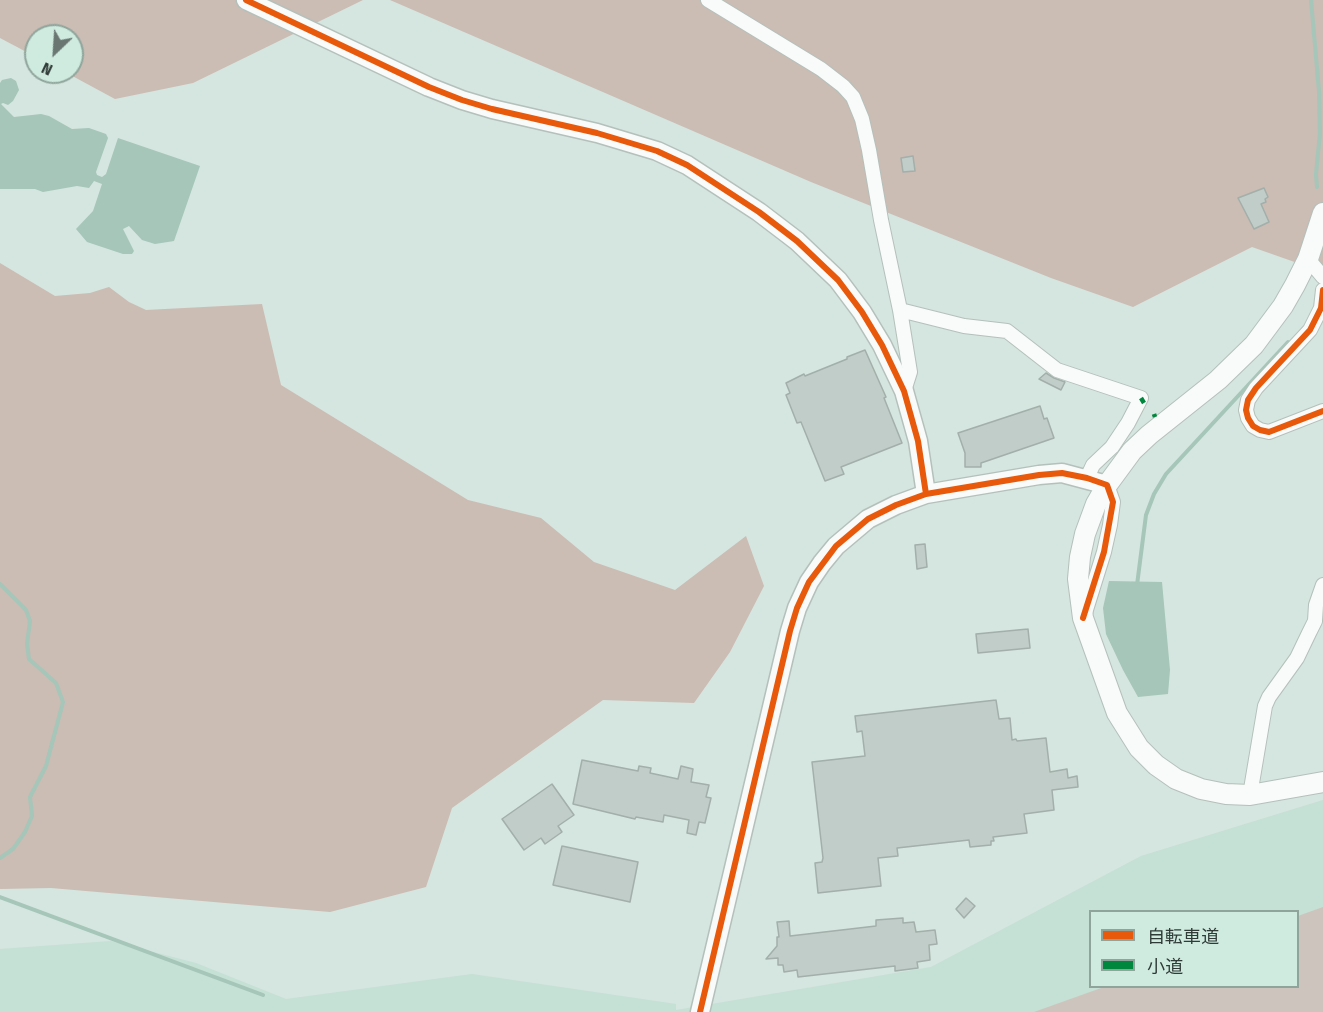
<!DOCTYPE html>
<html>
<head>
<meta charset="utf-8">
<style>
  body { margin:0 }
  #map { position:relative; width:1323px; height:1012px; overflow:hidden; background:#d5e5df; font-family:"Fira Sans Condensed","Noto Sans JP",sans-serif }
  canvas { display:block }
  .legend { position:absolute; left:1089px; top:910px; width:210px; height:78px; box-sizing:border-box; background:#cfebe0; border:2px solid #8fa59c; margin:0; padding:8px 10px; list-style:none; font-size:18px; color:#303b37 }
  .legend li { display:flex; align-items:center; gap:12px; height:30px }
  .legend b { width:30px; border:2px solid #8fa59c }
  .north { position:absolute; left:24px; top:24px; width:60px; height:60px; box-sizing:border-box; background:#cfebe0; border:2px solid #8fa59c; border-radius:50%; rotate:205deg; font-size:16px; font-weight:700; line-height:24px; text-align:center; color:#303b37 }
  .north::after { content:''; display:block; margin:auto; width:21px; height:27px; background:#6a7672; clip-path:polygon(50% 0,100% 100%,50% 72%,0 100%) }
</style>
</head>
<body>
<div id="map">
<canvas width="1323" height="1012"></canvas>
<ul class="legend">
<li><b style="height:8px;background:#e8590c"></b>自転車道</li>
<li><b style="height:8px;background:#00873e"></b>小道</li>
</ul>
<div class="north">N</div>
</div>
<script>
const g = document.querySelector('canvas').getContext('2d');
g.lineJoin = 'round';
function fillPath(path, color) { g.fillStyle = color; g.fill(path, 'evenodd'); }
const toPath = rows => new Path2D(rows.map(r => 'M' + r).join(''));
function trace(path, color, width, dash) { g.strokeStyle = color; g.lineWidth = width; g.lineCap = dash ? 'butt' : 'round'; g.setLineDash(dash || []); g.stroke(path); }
const built = toPath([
  [1323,800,1323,1012,0,1012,0,949,111,941,196,963,286,999,472,974,676,1004,676,1010,931,967,1141,856],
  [1090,912,1298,912,1298,986,1090,986]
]);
const green = toPath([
  [1323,907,1323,1012,1034,1012,1104,987,1298,986,1298,916]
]);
const forest = toPath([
  [0,0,363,0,193,83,115,99,65,72,72,72,72,36,36,36,36,57,0,38],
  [390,0,1323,0,1323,272,1252,247,1133,307,1051,278,811,182],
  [0,263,55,296,90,293,109,287,129,302,146,310,262,304,281,385,468,500,541,518,594,562,675,590,746,536,764,586,730,652,694,703,603,700,452,808,426,887,330,912,51,888,0,889]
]);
const water = toPath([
  [11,78,16,81,19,90,13,101,8,105,3,103,1,104,14,117,41,114,49,116,72,129,89,128,106,134,108,138,96,172,97,175,102,177,106,174,118,138,200,166,174,241,155,244,142,240,129,226,123,229,134,251,132,254,123,254,87,242,76,229,93,211,102,184,94,181,89,188,77,186,43,192,35,189,0,189,0,83,2,80],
  [1109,581,1162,582,1170,670,1168,694,1138,697,1123,670,1106,634,1103,608]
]);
const stream = toPath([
  [1311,0,1319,91,1320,133,1316,174,1317,187],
  [0,584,26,610,30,621,27,644,29,659,56,683,63,702,46,766,30,797,32,816,25,832,13,849,0,858],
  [1137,585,1146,515,1154,494,1166,474,1288,342],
  [0,897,263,995]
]);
const building = toPath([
  [913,156,915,171,903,172,901,158,913,156],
  [1264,188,1268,197,1265,199,1266,202,1261,204,1269,222,1254,229,1238,198,1264,188],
  [865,350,886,397,884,398,902,443,841,467,844,474,825,481,801,422,797,423,786,395,790,393,786,383,804,374,805,376,847,359,847,357,865,350],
  [1046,373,1054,378,1065,382,1061,390,1039,379,1046,373],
  [1040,406,1044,419,1047,418,1054,438,981,463,981,467,965,467,965,453,958,433,1040,406],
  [925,544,927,567,917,569,915,545,925,544],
  [1028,629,1030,648,978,653,976,634,1028,629],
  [996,700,999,719,1010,718,1012,740,1016,739,1017,741,1046,738,1050,772,1067,769,1068,778,1077,776,1078,787,1052,790,1054,810,1024,814,1027,833,993,837,994,841,991,841,991,845,970,847,969,840,897,848,898,856,878,858,881,886,818,893,815,863,822,862,823,858,812,762,865,756,862,731,857,732,855,716,996,700],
  [582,760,638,771,639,766,651,768,650,773,678,779,681,766,693,769,691,782,709,785,706,797,711,798,705,823,699,822,696,835,687,833,689,820,664,815,663,822,636,817,635,819,573,804,582,760],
  [552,784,574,815,558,826,562,832,545,844,541,838,524,850,502,819,552,784],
  [562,846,638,862,630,902,553,885,562,846],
  [966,898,975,906,964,918,956,909,966,898],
  [903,918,903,923,914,922,916,932,935,930,937,944,929,945,930,960,917,962,918,968,895,971,895,966,798,977,797,970,784,972,783,965,778,965,778,958,766,959,777,946,777,937,779,937,777,922,789,921,790,936,876,926,876,920,903,918]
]);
const minor = toPath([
  [708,0,821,69,843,86,853,97,862,119,869,150,881,220,900,310,910,372,904,391],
  [1308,259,1323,277],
  [1323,290,1321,308,1310,330,1256,388,1248,400,1246,410,1248,418,1253,426,1260,430,1269,432,1323,411],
  [900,310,964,326,1007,331,1057,370,1141,398,1128,423,1112,447,1093,465,1087,478],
  [1085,613,1104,552,1110,525,1113,502,1107,485],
  [1250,795,1265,706,1269,697,1297,658,1309,633,1315,621,1316,605,1323,585]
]);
const tertiary = toPath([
  [246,0,429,87,462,100,492,109,597,133,657,151,687,165,759,212,797,241,838,280,862,312,882,345,904,391,918,441,926,494],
  [700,1012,790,631,797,608,809,582,822,563,836,546,868,519,896,505,926,494,1039,475,1062,473,1107,485]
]);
const secondary = toPath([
  [1323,213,1308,259,1295,285,1283,306,1254,345,1218,380,1149,435,1132,451,1107,485,1096,504,1085,534,1080,557,1078,579,1083,618,1117,713,1139,748,1156,765,1176,779,1201,789,1226,794,1250,795,1323,782]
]);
const quiet = toPath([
  [1141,398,1144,403],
  [1154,414,1155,417]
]);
const cycleway = toPath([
  [246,0,429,87,462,100,492,109,597,133,657,151,687,165,759,212,797,241,838,280,862,312,882,345,904,391,918,441,926,494],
  [1323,290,1321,308,1310,330,1256,388,1248,400,1246,410,1248,418,1253,426,1260,430,1269,432,1323,411],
  [700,1012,790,631,797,608,809,582,836,546,868,519,896,505,926,494,1039,475,1062,473,1087,478,1107,485,1113,502,1104,552,1083,618]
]);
fillPath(built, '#c5e0d5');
fillPath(green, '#cdc4bd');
fillPath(forest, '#cbbcb4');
fillPath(water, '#a5c6b9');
trace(stream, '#a5c6b9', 4);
fillPath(building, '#c1cdc8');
trace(building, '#a2afaa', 1.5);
trace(minor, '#b4c0bb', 16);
trace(tertiary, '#b4c0bb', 21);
trace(secondary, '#b4c0bb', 22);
trace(minor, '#f9fbfa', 14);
trace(tertiary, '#f9fbfa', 18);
trace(secondary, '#f9fbfa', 20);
trace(quiet, '#00873e', 4.5, [9, 4.5]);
trace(cycleway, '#e8590c', 6);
</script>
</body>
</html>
